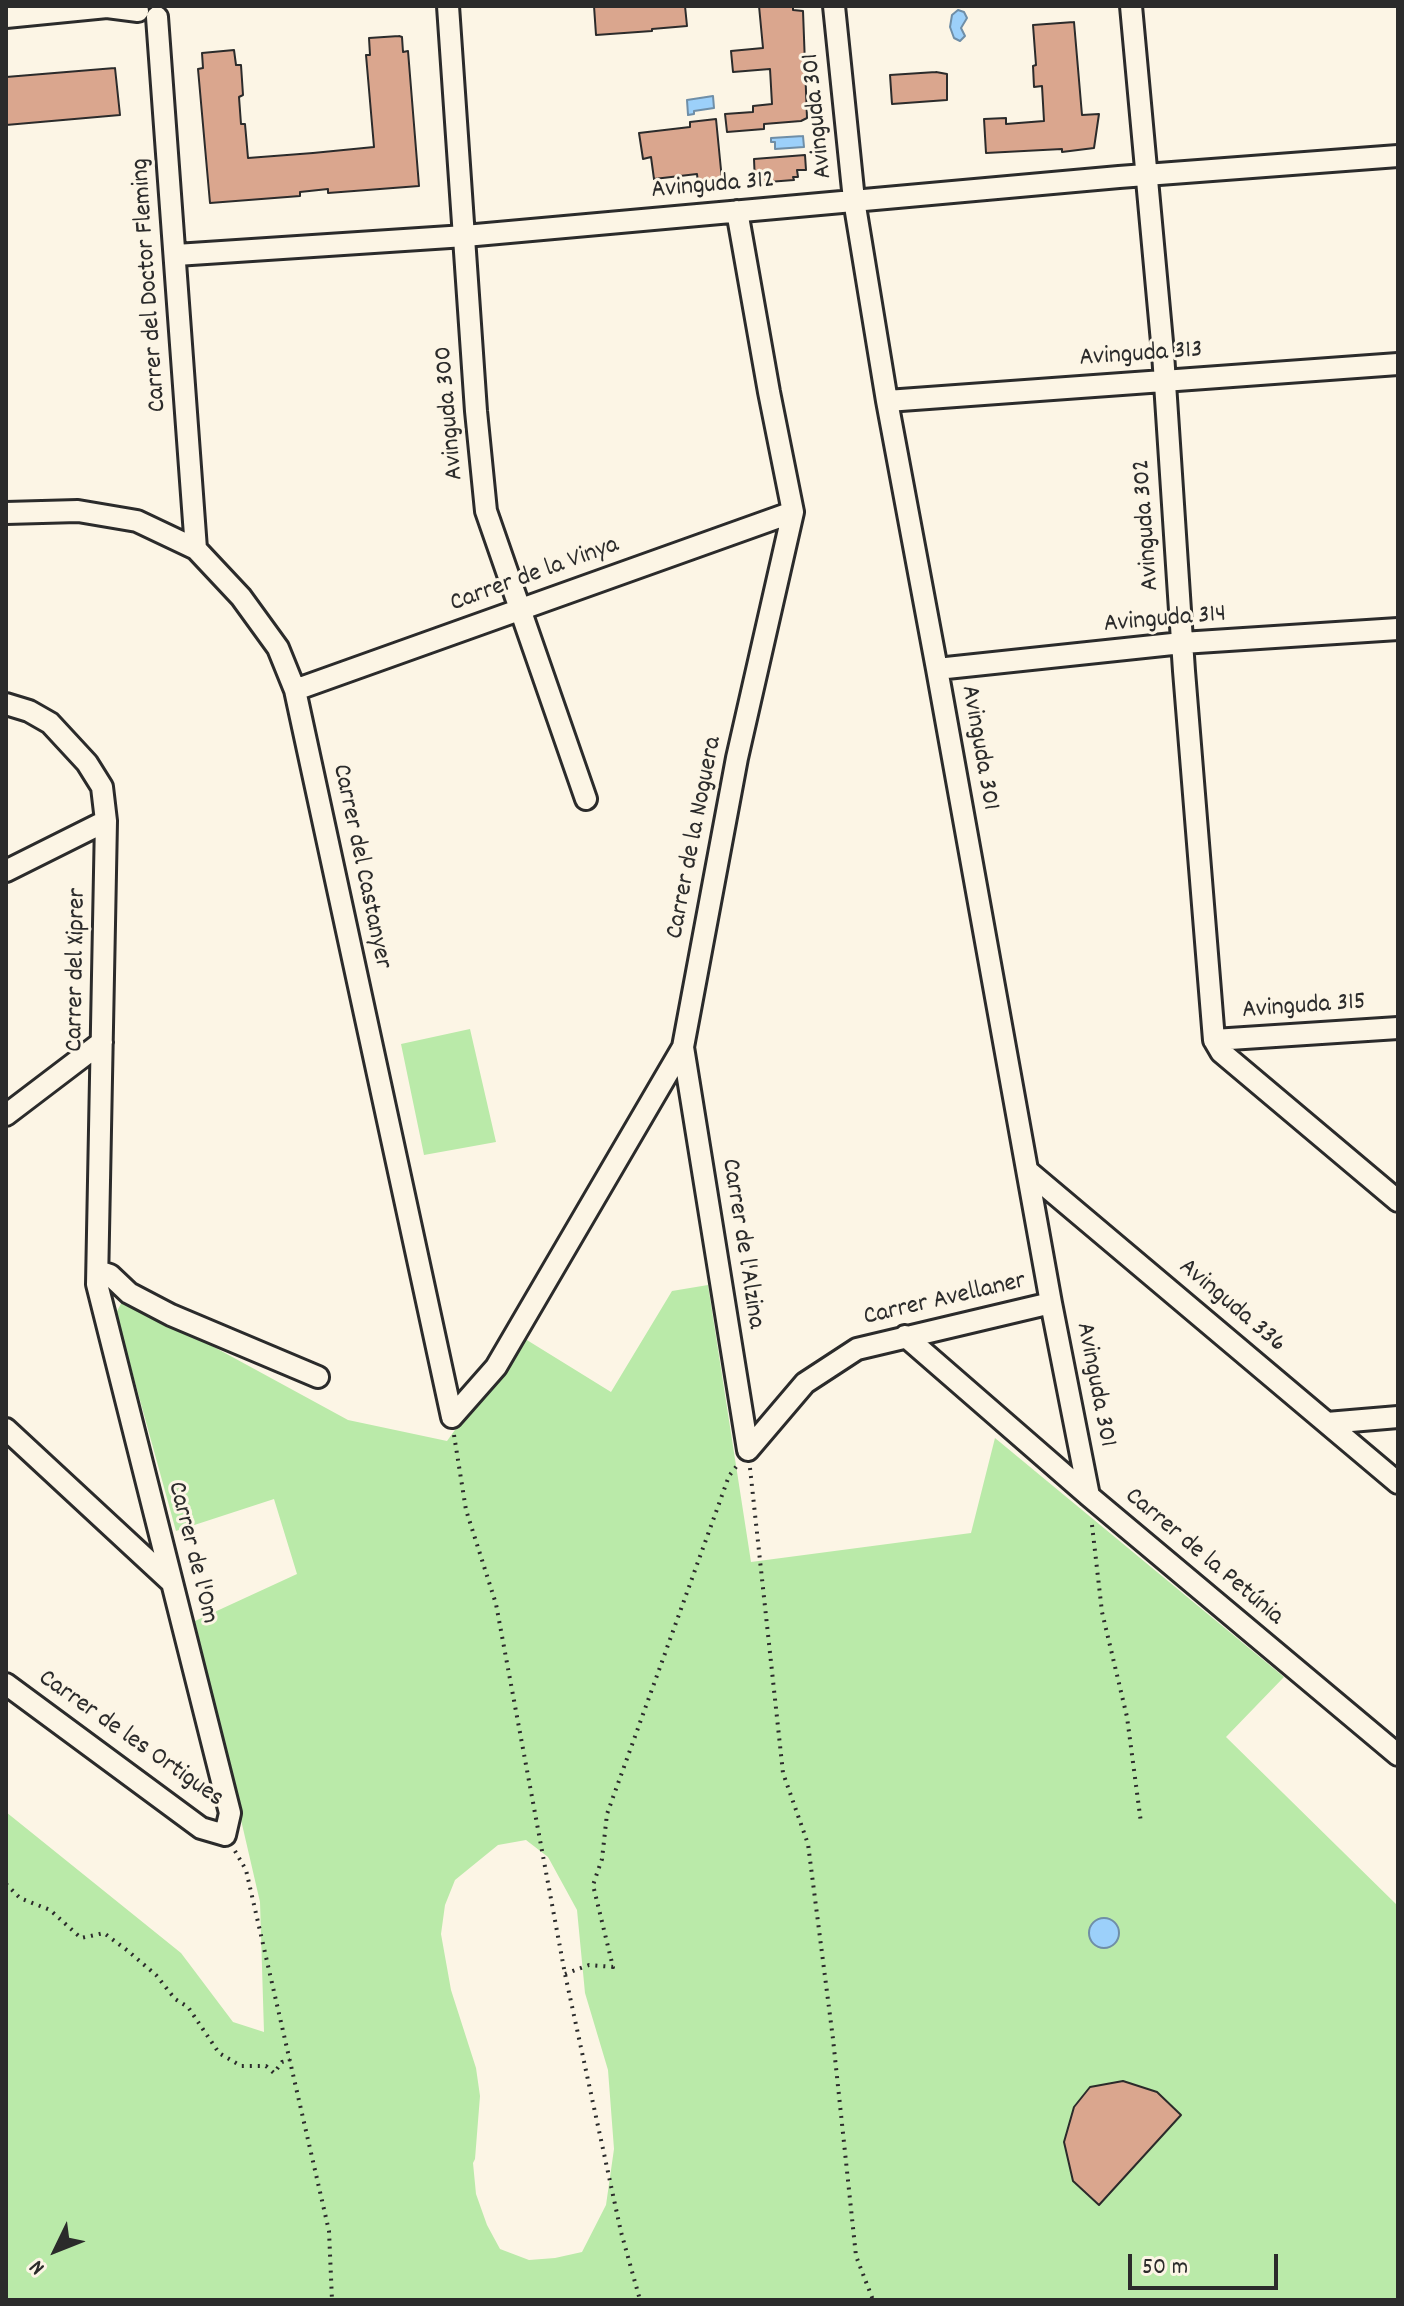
<!DOCTYPE html>
<html>
<head>
<meta charset="utf-8">
<style>
  body { margin:0 }
  #map { position:relative; width:1404px; height:2306px; overflow:hidden; background:#fcf5e5; font-family:Dekko,sans-serif }
  canvas { display:block }
  .frame { position:absolute; inset:0; border:8px solid #2b2b2b; pointer-events:none }
  .north { position:absolute; left:16px; top:2210px; width:80px; height:80px; -webkit-text-stroke:6px #fcf5e5; paint-order:stroke; rotate:227deg; font-size:22px; font-weight:700; line-height:32px; text-align:center; color:#2b2b2b }
  .north::after { content:''; display:block; margin:auto; width:28px; height:36px; background:#2b2b2b; clip-path:polygon(50% 0,100% 100%,50% 72%,0 100%) }
  .scale { position:absolute; left:1128px; top:2254px; width:150px; height:36px; box-sizing:border-box; border:4px solid #2b2b2b; border-top:0; padding-left:10px; font-size:24px; line-height:28px; white-space:nowrap; color:#2b2b2b; -webkit-text-stroke:6px #fcf5e5; paint-order:stroke }
</style>
</head>
<body>
<div id="map">
<canvas width="1404" height="2306"></canvas>
<div class="frame"></div>
<div class="north">N</div>
<div class="scale">50 m</div>
</div>
<script>
const g = document.querySelector('canvas').getContext('2d');
g.lineJoin = 'round';
function fillPath(path, color) { g.fillStyle = color; g.fill(path, 'evenodd'); }
const toPath = rows => new Path2D(rows.map(r => 'M' + r).join(''));
function trace(path, color, width, dash) { g.strokeStyle = color; g.lineWidth = width; g.lineCap = dash ? 'butt' : 'round'; g.setLineDash(dash || []); g.stroke(path); }
function write(font, color, halo, rows, align = 'center') {
  g.font = font + ' Dekko,sans-serif'; g.lineWidth = 6; g.setLineDash([]); g.textBaseline = 'middle'; g.strokeStyle = halo; g.fillStyle = color; for (const [text, x, y, turn = 0] of rows) {
    g.save(); g.translate(x, y); g.rotate((+turn || 0) * Math.PI / 180); g.textAlign = isNaN(turn) ? turn : align; if (halo) g.strokeText(text, 0, 0); g.fillText(text, 0, 0); g.restore();
  }
}
const green = toPath([
  [470,1029,496,1142,424,1155,401,1044],
  [708,1285,751,1562,971,1533,995,1438,1284,1677,1226,1737,1398,1906,1398,2300,6,2300,6,1812,181,1953,233,2022,264,2032,260,1902,195,1621,297,1574,274,1499,176,1531,116,1313,124,1298,348,1420,447,1441,522,1337,611,1392,672,1291],
  [526,1840,548,1857,577,1910,585,1993,608,2070,614,2149,606,2205,582,2252,555,2258,529,2260,500,2249,487,2225,476,2194,473,2163,475,2159,480,2096,476,2068,451,1990,441,1934,445,1905,455,1880,498,1845]
]);
const water = toPath([
  [958,10,964,12,967,18,961,28,965,36,960,41,954,38,950,27,952,15,958,10],
  [713,96,714,108,694,111,694,114,688,115,687,100,713,96],
  [803,136,804,147,775,149,775,142,771,142,771,138,803,136],
  '1089 1933a15 15 0 1 1 30 0a15 15 0 1 1-30 0Z'
]);
const building = toPath([
  [594,6,685,6,687,26,652,29,652,31,596,35,594,6],
  [759,6,793,6,793,10,803,11,807,118,801,121,764,124,764,129,727,132,725,114,753,112,753,106,772,104,770,69,733,72,731,51,763,48,759,6],
  [1074,22,1082,115,1099,114,1094,148,1062,152,1062,149,986,153,984,119,1006,118,1006,124,1044,121,1042,86,1034,87,1033,66,1036,65,1033,25,1074,22],
  [399,36,402,37,403,52,408,51,419,186,328,193,328,189,300,192,300,196,210,203,198,69,203,68,202,53,234,50,236,65,241,65,243,95,239,97,241,124,245,124,248,158,313,153,374,147,366,55,370,55,369,38,399,36],
  [115,68,120,115,6,125,6,77,115,68],
  [936,72,947,74,947,100,892,104,890,75,936,72],
  [716,119,722,180,698,183,697,174,654,179,651,157,643,159,639,133,690,127,690,122,716,119],
  [805,155,806,170,797,170,798,177,793,177,794,180,755,183,754,159,805,155],
  [1123,2081,1157,2092,1181,2115,1099,2205,1073,2181,1064,2142,1074,2107,1090,2087,1123,2081]
]);
const path = toPath([
  [454,1435,466,1510,496,1604,565,1974,621,2232,640,2300],
  [750,1468,783,1773,808,1844,833,2039,856,2256,873,2300],
  [1092,1525,1102,1612,1127,1717,1141,1823],
  [235,1851,246,1870,329,2231,332,2300],
  [6,1884,20,1898,50,1910,81,1938,104,1933,128,1951,156,1975,175,1999,188,2007,219,2053,241,2066,266,2066,274,2073,282,2062,290,2060],
  [565,1974,589,1965,613,1967,593,1885,602,1859,607,1814,729,1476,739,1463]
]);
const minor = toPath([
  [448,6,476,411,486,511,586,799],
  [834,6,854,200,887,401,937,669,1051,1303,1089,1496],
  [1131,6,1163,353,1184,671,1214,1040,1221,1052,1398,1201],
  [6,17,107,7,138,11],
  [157,17,196,549],
  [176,255,465,236,1119,177,1398,156],
  [887,401,1398,364],
  [6,513,78,511,137,521,196,549,241,597,278,648,295,690,452,1417],
  [937,669,1182,643,1398,629],
  [295,690,793,512],
  [6,704,29,711,50,723,87,763,102,787,106,821,97,1284,230,1813,225,1835,201,1828,6,1684],
  [6,871,106,821],
  [1214,1040,1398,1028],
  [683,1047,748,1450],
  [6,1115,102,1042],
  [1029,1172,1398,1483],
  [98,1271,110,1275,129,1293,171,1315,318,1377],
  [905,1336,1089,1496,1398,1755],
  [452,1417,496,1367,683,1047,737,758,793,512,769,392,737,211],
  [1327,1423,1398,1417],
  [6,1429,170,1581],
  [748,1450,805,1383,857,1349,1051,1303]
]);
const streetNames = [
  ["Avinguda 301",819,116,-96],
  ["Avinguda 312",713,187,-5],
  ["Carrer del Doctor Fleming",151,285,-94],
  ["Avinguda 313",1141,356,-4],
  ["Avinguda 300",451,413,-95],
  ["Avinguda 302",1148,525,-94],
  ["Carrer de la Vinya",535,576,-20],
  ["Avinguda 314",1165,621,-5],
  ["Avinguda 301",978,748,80],
  ["Carrer de la Noguera",696,838,-79],
  ["Carrer del Castanyer",360,867,78],
  ["Carrer del Xiprer",78,970,-89],
  ["Avinguda 315",1304,1008,-4],
  ["Carrer de l'Alzina",741,1244,81],
  ["Carrer Avellaner",945,1301,-13],
  ["Avinguda 336",1231,1307,40],
  ["Avinguda 301",1094,1385,79],
  ["Carrer de l'Om",191,1553,76],
  ["Carrer de la Petúnia",1203,1558,40],
  ["Carrer de les Ortigues",130,1740,35]
];
fillPath(green, '#baeaa9');
fillPath(water, '#9cd0fa');
trace(water, '#6f8ea7', 2);
fillPath(building, '#daa68e');
trace(building, '#2b2b2b', 2);
trace(minor, '#2b2b2b', 26);
trace(path, '#2b2b2b', 4, [2, 6]);
trace(minor, '#fcf5e5', 20);
write('26px', '#2b2b2b', '#fcf5e5', streetNames);
</script>
</body>
</html>
